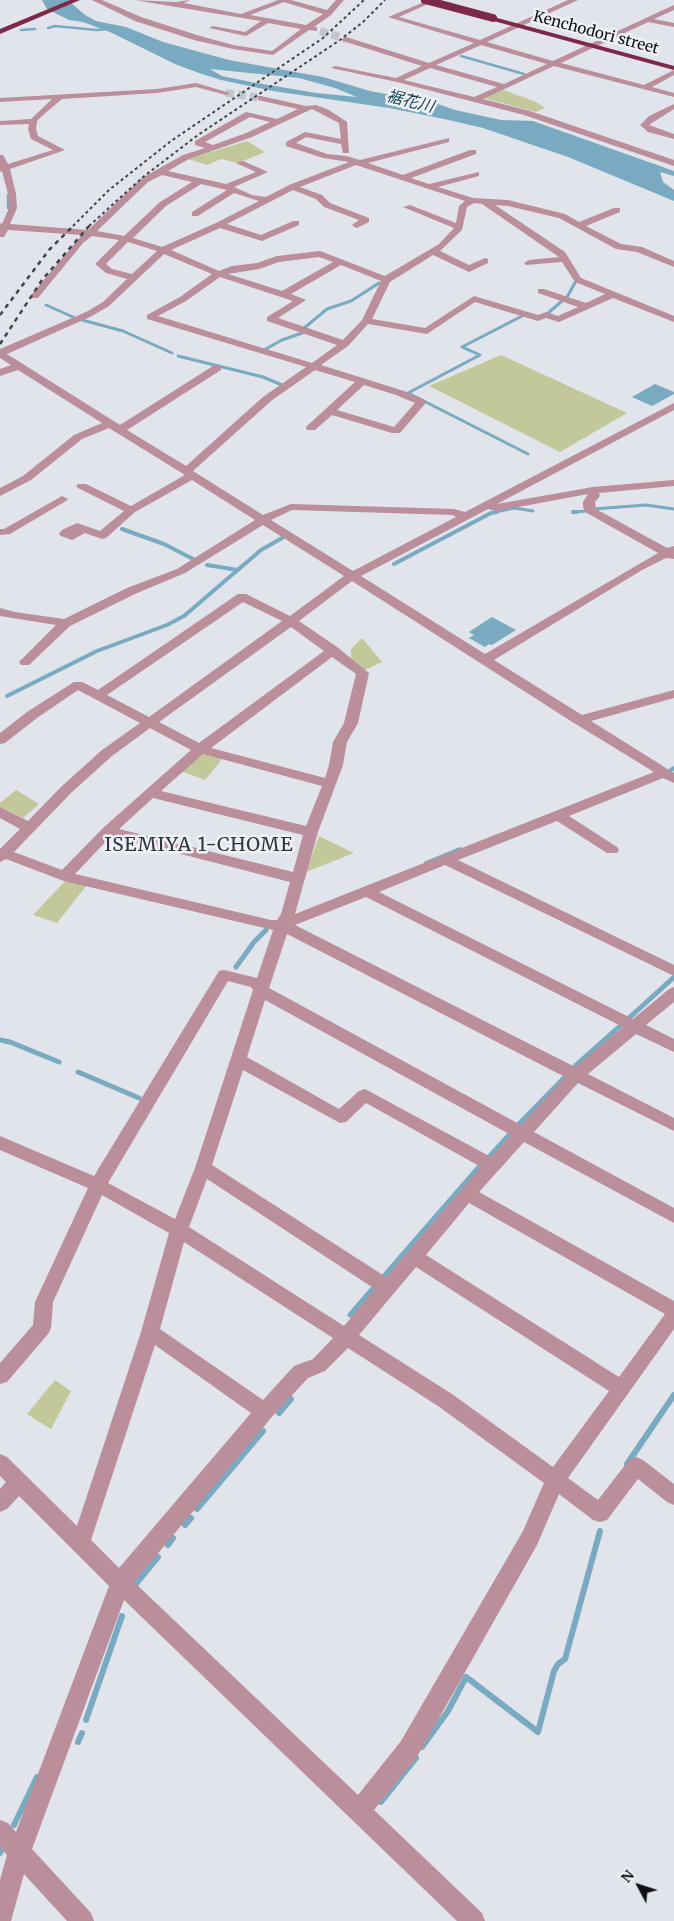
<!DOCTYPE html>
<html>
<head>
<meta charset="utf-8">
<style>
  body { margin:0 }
  #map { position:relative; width:674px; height:1921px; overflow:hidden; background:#e1e4ea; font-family:Merriweather,serif }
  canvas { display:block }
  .north { position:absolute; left:614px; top:1861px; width:50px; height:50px; -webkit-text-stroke:4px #eef1f7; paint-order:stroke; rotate:310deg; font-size:14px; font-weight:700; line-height:20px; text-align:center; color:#101113 }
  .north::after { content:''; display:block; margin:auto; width:18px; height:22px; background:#101113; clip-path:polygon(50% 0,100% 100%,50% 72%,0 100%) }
</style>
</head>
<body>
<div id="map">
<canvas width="674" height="1921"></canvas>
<div class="north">N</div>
</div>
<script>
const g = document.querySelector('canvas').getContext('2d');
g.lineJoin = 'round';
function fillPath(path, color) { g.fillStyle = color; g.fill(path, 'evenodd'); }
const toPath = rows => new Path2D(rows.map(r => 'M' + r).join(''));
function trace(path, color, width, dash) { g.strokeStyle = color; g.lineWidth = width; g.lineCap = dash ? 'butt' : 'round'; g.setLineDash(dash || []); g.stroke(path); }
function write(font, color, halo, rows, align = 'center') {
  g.font = font + ' Merriweather,"Noto Sans JP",serif'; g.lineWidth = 5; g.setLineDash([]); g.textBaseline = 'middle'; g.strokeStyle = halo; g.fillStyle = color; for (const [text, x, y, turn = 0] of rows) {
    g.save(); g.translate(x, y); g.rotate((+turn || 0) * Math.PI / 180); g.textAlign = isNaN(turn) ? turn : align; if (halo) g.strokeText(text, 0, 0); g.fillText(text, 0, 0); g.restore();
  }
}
const green = toPath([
  [501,89,536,102,545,108,536,112,483,98],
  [247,141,265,152,238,163,221,159,207,165,188,159],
  [501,355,627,413,560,452,429,386],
  [362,638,382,662,365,670,351,659,351,649],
  [200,752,223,758,205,780,181,771],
  [16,790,39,804,23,818,0,807,0,803],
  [319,836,354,853,306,872],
  [66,880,87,885,57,923,33,915],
  [55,1380,71,1391,51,1429,27,1414]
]);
const water = toPath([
  [42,0,68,0,85,15,96,21,126,27,163,42,229,60,323,77,370,91,435,103,455,110,501,120,533,121,547,126,674,171,674,176,660,172,663,182,674,190,674,201,568,157,483,128,444,119,389,108,273,91,221,80,199,73,175,64,110,32,83,22,69,20,47,9],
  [210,69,299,78,335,88,357,97,316,93,251,82,222,76],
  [655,384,674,392,674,394,652,406,632,397],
  [492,617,516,630,492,645,489,644,485,647,469,638,474,635,469,632]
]);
const streamFar4 = toPath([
  [48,28,55,26,96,30,109,29],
  [21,30,35,29],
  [461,56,524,74],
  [8,195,8,208]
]);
const streamFar3 = toPath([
  [567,297,576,281],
  [46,305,73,317],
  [547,314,562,301],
  [82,320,123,331,172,353],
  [303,329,327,309,351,301,379,283],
  [462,347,480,355,408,393,528,454],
  [462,347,524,315],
  [264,350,282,340,302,333],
  [178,356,263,377,282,385],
  [593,509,646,505,674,509],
  [573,512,586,511],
  [491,513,514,508,533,511]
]);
const streamFar2 = toPath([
  [573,512,577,512],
  [122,529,164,544,195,560],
  [394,564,491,513,497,512],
  [207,565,238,570],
  [7,696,97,651,167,625,184,616,261,550,282,538],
  [671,770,674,768],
  [426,863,460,849]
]);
const streamFar1 = toPath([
  [236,967,254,942,266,930],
  [629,1018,673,978],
  [0,1040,10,1042,59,1062],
  [575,1066,620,1026],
  [78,1072,139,1098],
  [519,1124,565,1077],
  [489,1157,511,1133],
  [385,1275,479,1167],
  [350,1315,375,1286]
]);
const stream = toPath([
  [279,1413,291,1399],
  [627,1464,674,1395],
  [197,1509,263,1431],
  [185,1525,191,1518],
  [168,1545,173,1538],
  [134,1586,158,1557],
  [86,1720,122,1616],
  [78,1742,82,1733],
  [422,1747,448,1711,466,1677,538,1732,554,1671,558,1664,565,1659,600,1531],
  [381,1802,416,1758],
  [14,1825,37,1777],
  [0,1853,1,1851]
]);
const minorTunnel = toPath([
  [320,31,346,39],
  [226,93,261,98]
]);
const minor = toPath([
  [92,0,102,0,141,17,200,36,233,45,272,51,301,29,268,23,246,36,209,28,213,26,245,32,261,21,134,0,175,2,190,0,184,3,241,14,278,0,291,0,327,10,336,0,344,0,331,15,314,27,317,27,317,31,309,30,273,55,233,49,194,40,135,21,92,0],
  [284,2,323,14,306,25,250,15,284,2],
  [568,0,578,0,487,42,553,61,674,5,674,10,654,19,674,23,674,27,648,22,561,63,644,85,674,70,674,75,652,87,674,93,674,97,554,66,483,99,530,111,674,160,674,166,524,115,397,82,331,68,335,66,396,78,422,66,343,41,342,39,346,37,429,63,474,43,388,17,422,3,428,4,399,17,480,40,568,0],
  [481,45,547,64,504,84,436,65,481,45],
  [430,68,497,87,474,97,404,80,430,68],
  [196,83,230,93,226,95,196,87,157,93,62,99,43,115,37,121,36,129,38,136,65,150,10,169,16,194,17,208,10,224,88,230,142,178,183,155,205,148,195,145,195,141,246,112,277,119,298,109,258,100,258,96,261,96,306,106,316,105,329,110,347,122,349,153,343,153,341,144,306,137,296,143,327,154,346,156,360,160,449,138,449,142,368,163,403,175,470,150,476,150,476,154,411,178,429,184,479,172,479,176,438,187,473,198,508,200,565,214,579,222,614,208,620,208,620,212,586,226,621,244,642,247,674,261,674,267,637,252,616,249,559,218,508,206,495,205,565,252,581,278,674,316,674,322,613,298,559,322,546,318,538,321,475,302,427,334,368,324,348,346,321,365,404,391,425,400,426,402,425,404,400,433,392,433,332,415,315,430,307,430,306,428,307,426,355,382,315,370,271,401,193,471,263,515,291,504,454,509,465,512,674,403,674,410,497,504,593,487,674,480,674,486,599,493,600,496,595,502,596,509,667,548,674,546,674,559,666,558,642,570,494,660,582,715,674,690,674,698,591,721,674,773,674,783,663,778,569,816,617,847,619,850,617,853,607,853,557,821,458,860,674,965,674,976,445,865,379,892,633,1019,669,989,674,987,674,1002,646,1025,674,1039,674,1052,636,1034,588,1074,674,1118,674,1131,578,1083,534,1132,674,1208,674,1223,524,1142,479,1192,674,1301,674,1329,568,1478,598,1500,629,1460,636,1457,643,1460,674,1484,674,1505,667,1502,638,1479,607,1520,600,1522,593,1520,559,1494,537,1545,417,1757,374,1810,482,1913,485,1921,457,1921,124,1600,32,1849,91,1913,94,1921,67,1921,24,1874,11,1921,0,1921,0,1880,7,1855,0,1847,0,1820,8,1823,16,1832,109,1586,19,1496,7,1509,0,1512,0,1489,6,1482,0,1476,0,1454,7,1457,77,1526,141,1332,169,1233,102,1195,53,1302,51,1328,48,1334,7,1382,0,1384,0,1363,33,1325,35,1302,88,1188,0,1150,0,1136,94,1176,219,971,224,970,257,978,273,930,64,881,6,859,0,862,0,849,20,829,0,818,0,807,28,821,62,786,102,750,140,723,78,690,37,718,5,743,0,744,0,733,27,712,74,682,82,682,98,690,238,594,246,594,290,616,344,576,263,525,185,573,135,594,70,626,29,665,21,665,19,662,56,625,0,616,0,608,15,612,64,619,127,588,177,569,255,520,192,480,135,512,106,538,102,539,85,533,72,540,61,536,59,534,62,530,77,523,100,531,124,511,78,488,76,486,78,484,86,484,131,506,185,475,109,428,82,439,31,480,0,496,0,488,23,476,74,435,102,423,18,370,0,376,0,369,11,365,0,358,0,349,86,312,103,302,127,279,106,273,95,264,119,240,92,236,83,243,38,298,32,298,32,294,82,235,8,230,4,237,0,237,0,223,2,224,9,208,8,194,2,171,0,172,0,155,3,155,8,164,53,150,31,139,28,129,29,124,0,125,0,121,31,119,52,99,0,102,0,98,157,89,196,83],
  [312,109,339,123,341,139,305,132,286,142,286,146,323,158,349,162,289,185,266,197,252,195,234,187,268,172,243,161,236,163,256,172,226,184,168,171,189,159,252,137,312,109],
  [250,117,270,122,246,133,213,145,205,142,250,117],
  [356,165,465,201,459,206,456,223,410,205,403,207,454,228,439,244,385,276,320,251,277,256,257,263,232,266,219,271,171,250,220,228,262,241,299,225,299,221,293,221,261,235,227,224,293,190,316,199,324,207,359,220,352,225,356,228,359,227,369,222,369,218,330,203,322,195,300,187,356,165],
  [162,175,192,182,160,202,124,236,97,231,148,182,162,175],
  [201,184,227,190,192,212,192,216,198,216,234,193,259,201,216,223,162,247,133,238,166,206,201,184],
  [474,203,482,204,559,257,529,260,524,263,526,265,562,262,575,282,605,294,586,303,544,289,538,289,538,293,578,307,558,316,546,312,538,315,474,296,425,328,372,319,390,282,433,255,469,272,488,263,488,259,485,258,469,265,440,251,462,230,467,207,474,203],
  [128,242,157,251,132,274,112,269,106,264,128,242],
  [164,254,212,274,180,297,147,315,147,319,306,367,263,397,186,466,127,430,221,370,221,366,213,366,120,425,7,354,92,316,109,306,164,254],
  [319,257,333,262,282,291,228,274,259,269,279,262,319,257],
  [341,265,381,281,362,320,343,340,278,318,306,300,291,294,341,265],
  [220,277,293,301,267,317,267,321,337,345,312,363,158,316,186,301,220,277],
  [364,385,396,395,415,403,394,427,337,410,364,385],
  [588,494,583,502,583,507,587,513,658,553,485,654,361,576,488,509,497,511,588,494],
  [292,510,453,515,456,517,353,571,271,520,292,510],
  [352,581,574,723,654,772,295,914,318,832,343,765,347,742,358,723,369,673,337,647,299,621,352,581],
  [243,602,282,621,149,717,107,695,243,602],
  [291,627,324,651,199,743,159,722,291,627],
  [332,657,356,674,344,723,333,742,329,765,325,778,211,748,332,657],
  [150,728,191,750,103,828,62,870,14,852,72,792,112,756,150,728],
  [203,754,322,786,306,826,161,791,203,754],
  [153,798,303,835,293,872,119,829,153,798],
  [111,836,290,882,281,914,277,920,271,920,75,874,111,836],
  [366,897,623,1027,575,1067,295,925,366,897],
  [287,934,565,1077,521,1125,269,988,287,934],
  [228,981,251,987,253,990,195,1168,175,1219,108,1183,228,981],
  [265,1000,511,1135,491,1157,365,1089,359,1091,339,1109,247,1057,265,1000],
  [243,1070,340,1123,346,1122,366,1103,481,1167,386,1277,212,1165,243,1070],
  [207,1179,375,1289,344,1326,189,1227,207,1179],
  [469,1203,665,1314,619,1377,426,1255,469,1203],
  [184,1242,333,1338,313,1359,294,1366,263,1400,160,1329,184,1242],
  [416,1267,609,1391,553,1467,452,1394,359,1335,416,1267],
  [155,1345,251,1413,119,1568,91,1540,155,1345],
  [348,1348,438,1406,544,1483,523,1531,401,1741,358,1795,134,1582,271,1418,308,1378,325,1371,348,1348],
  [674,104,674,109,649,125,674,134,674,139,648,132,640,125,649,116,674,104],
  [62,496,68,499,66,501,10,534,0,535,0,529,4,529,62,496]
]);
const highway = toPath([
  [70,0,80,0,0,34,0,29,70,0],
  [490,16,674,66,674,70,490,20,490,16]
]);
const railFar1 = toPath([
  [73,226,109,190,171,141,323,38,364,0],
  [89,226,143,177,198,135,340,40,363,22,385,0]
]);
const rail = toPath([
  [0,315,49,250,74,225],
  [0,344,42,280,90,225]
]);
const highwayBridge = toPath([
  [425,0,493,18]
]);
const farStreetnames = [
  ["Kenchodori street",596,33,15]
];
const farWaternames = [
  ["裾花川",410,102,14]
];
const neighbourhoodNames = [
  ["ISEMIYA 1-CHOME",199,846]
];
fillPath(green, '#c3c89b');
fillPath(water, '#79aac1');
trace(streamFar4, '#79aac1', 2.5);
trace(streamFar3, '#79aac1', 3);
trace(streamFar2, '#79aac1', 4);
trace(streamFar1, '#79aac1', 5);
trace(stream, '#79aac1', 6);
trace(minorTunnel, '#c2c4ca', 8, [8, 4]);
fillPath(minor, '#ba8e9a');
fillPath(highway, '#7d2849');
trace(railFar1, '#424447', 2, [3, 3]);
trace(rail, '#424447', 2.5, [4.5, 4.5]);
trace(highwayBridge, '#7d2849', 8);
write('15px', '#101113', '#eef1f7', farStreetnames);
write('italic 16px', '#133f50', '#eef1f7', farWaternames);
g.letterSpacing = '1px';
write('19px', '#323439', '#eef1f7', neighbourhoodNames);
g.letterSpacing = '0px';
</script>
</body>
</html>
